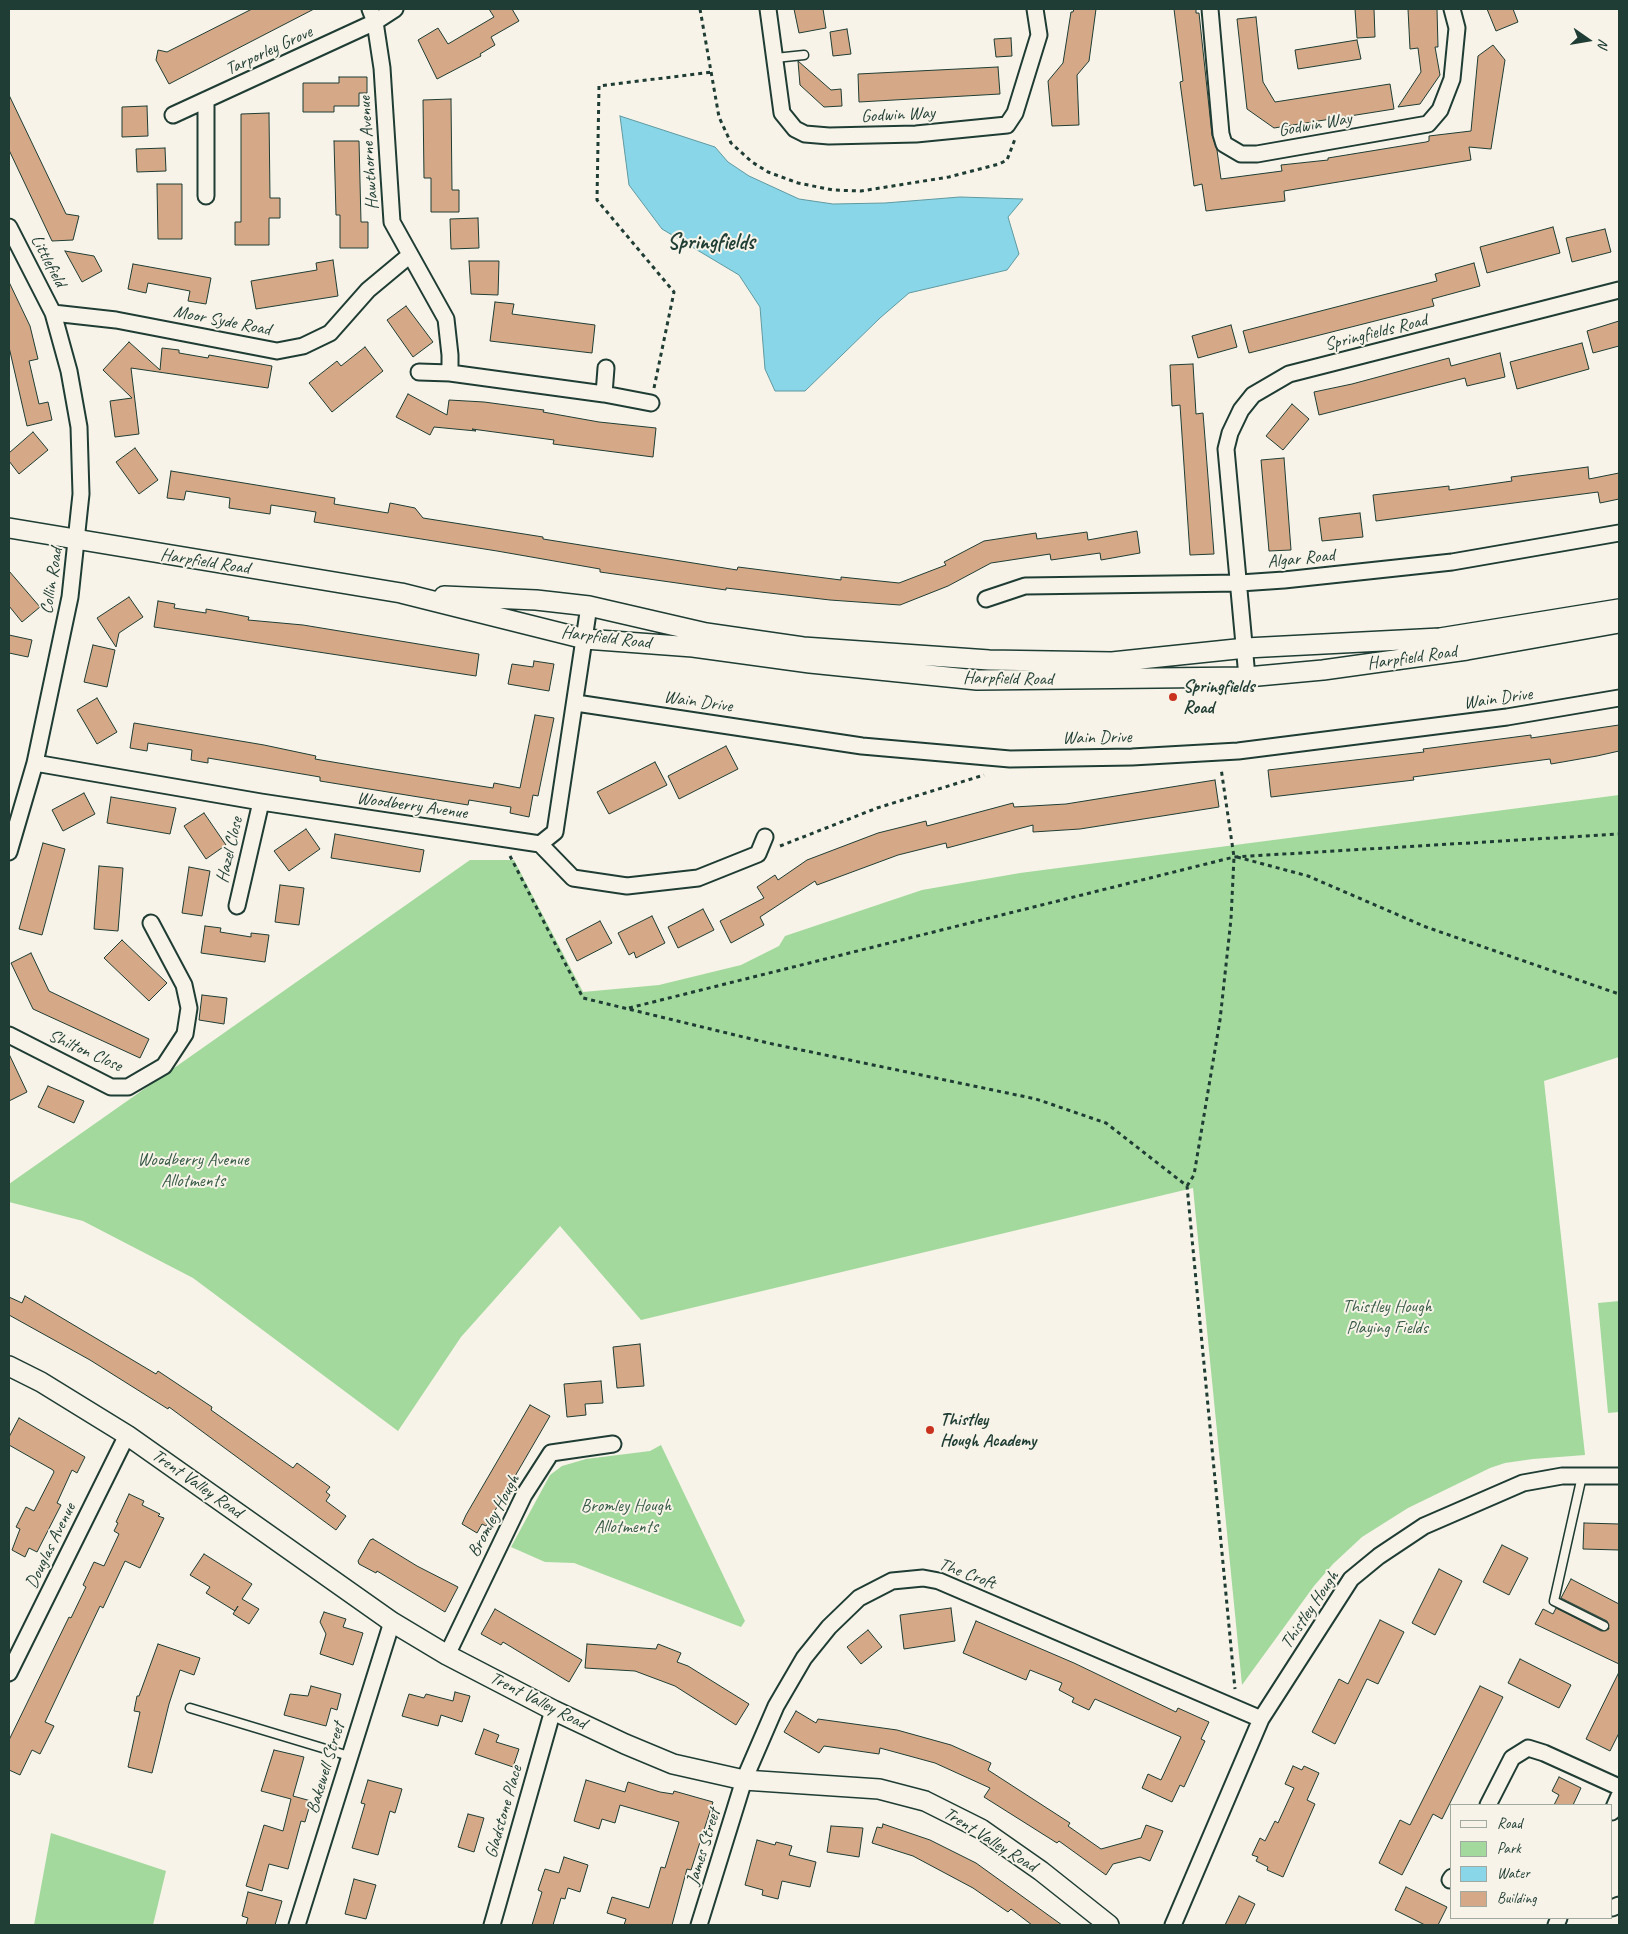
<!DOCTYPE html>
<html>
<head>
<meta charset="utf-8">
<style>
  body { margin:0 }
  #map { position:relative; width:1628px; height:1934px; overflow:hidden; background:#f7f3e8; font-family:Caveat,sans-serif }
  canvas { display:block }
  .frame { position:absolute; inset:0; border:10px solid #1f3d34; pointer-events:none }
  .legend { position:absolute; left:1450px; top:1804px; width:162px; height:115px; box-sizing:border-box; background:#f7f3e8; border:1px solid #a1aaa0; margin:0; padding:6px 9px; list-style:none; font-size:15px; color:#1f3d34 }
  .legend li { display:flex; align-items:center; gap:10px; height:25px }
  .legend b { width:25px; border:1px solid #a1aaa0 }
  .north { position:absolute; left:1563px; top:15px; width:50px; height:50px; -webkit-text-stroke:4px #f7f3e8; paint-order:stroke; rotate:103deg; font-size:14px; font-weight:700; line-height:20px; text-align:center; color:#1f3d34 }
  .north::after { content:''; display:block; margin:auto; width:18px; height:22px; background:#1f3d34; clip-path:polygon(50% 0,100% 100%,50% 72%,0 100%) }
</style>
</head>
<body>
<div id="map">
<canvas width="1628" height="1934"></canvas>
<div class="frame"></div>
<ul class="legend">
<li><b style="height:6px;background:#f7f3e8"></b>Road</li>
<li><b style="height:14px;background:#a3d99d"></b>Park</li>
<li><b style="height:14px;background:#89d6e8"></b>Water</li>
<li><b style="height:14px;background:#d5a987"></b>Building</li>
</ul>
<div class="north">N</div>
</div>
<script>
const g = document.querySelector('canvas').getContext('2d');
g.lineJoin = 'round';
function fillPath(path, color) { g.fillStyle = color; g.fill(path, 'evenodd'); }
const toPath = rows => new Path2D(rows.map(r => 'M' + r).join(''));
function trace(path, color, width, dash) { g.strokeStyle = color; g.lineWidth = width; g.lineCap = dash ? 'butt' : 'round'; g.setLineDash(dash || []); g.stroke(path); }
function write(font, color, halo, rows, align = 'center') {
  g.font = font + ' Caveat,sans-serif'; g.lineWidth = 4; g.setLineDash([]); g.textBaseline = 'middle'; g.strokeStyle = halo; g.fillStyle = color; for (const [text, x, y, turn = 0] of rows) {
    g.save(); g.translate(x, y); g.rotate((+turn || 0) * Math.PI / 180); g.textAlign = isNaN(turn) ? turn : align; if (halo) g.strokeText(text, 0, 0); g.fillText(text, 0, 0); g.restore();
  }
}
const green = toPath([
  [1619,795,1619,1057,1544,1081,1585,1455,1533,1459,1505,1463,1490,1468,1408,1508,1362,1537,1333,1564,1314,1586,1242,1685,1193,1188,641,1320,560,1226,461,1337,398,1431,193,1278,83,1221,9,1202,9,1184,470,860,514,860,583,992,659,985,741,965,779,946,785,936,922,890,1020,873],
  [1619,1301,1619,1412,1608,1413,1598,1303],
  [661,1445,745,1621,741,1627,574,1563,545,1562,511,1547,550,1475,562,1466,586,1459,650,1451],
  [51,1833,166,1871,153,1925,34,1925]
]);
const water = toPath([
  [620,116,715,147,728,162,749,176,799,199,833,204,885,203,960,197,1023,199,1008,217,1019,254,1007,270,909,293,880,318,805,391,775,391,765,369,760,307,739,275,662,229,629,185,620,116]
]);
const building = toPath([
  [252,9,314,9,169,84,156,60,158,50,167,52,252,9],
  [489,9,512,9,519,21,491,37,495,45,480,54,481,56,437,79,418,40,438,28,448,44,494,17,489,9],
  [794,9,823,9,826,28,799,33,794,9],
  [1074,9,1096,9,1089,61,1077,75,1079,125,1052,126,1048,81,1063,63,1071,12,1073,12,1074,9],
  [1174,9,1196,9,1196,13,1199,13,1212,135,1217,150,1221,179,1282,171,1281,165,1328,160,1328,158,1426,142,1429,141,1429,136,1471,131,1478,56,1493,45,1505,60,1491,149,1469,147,1471,160,1284,191,1285,201,1206,211,1202,184,1194,186,1180,82,1183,81,1174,9],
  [1355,9,1374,9,1375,37,1357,38,1355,9],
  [1408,9,1437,9,1438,47,1435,47,1440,75,1420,104,1398,107,1421,72,1418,48,1410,49,1408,9],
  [1487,9,1513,9,1518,22,1496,31,1487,9],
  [1256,17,1263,82,1275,102,1390,84,1394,109,1274,128,1247,109,1237,19,1256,17],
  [847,29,851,54,833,56,830,32,847,29],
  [1011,38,1012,56,996,57,994,39,1011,38],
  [1357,40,1361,59,1298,69,1295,50,1357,40],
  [798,61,831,90,841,89,842,106,824,107,800,85,798,61],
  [998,67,1000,94,859,102,858,74,998,67],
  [339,77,367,77,367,93,359,93,359,106,334,106,334,112,303,112,303,83,339,83,339,77],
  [9,95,66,214,79,216,73,240,52,241,9,150,9,95],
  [451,99,452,190,459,190,459,212,431,212,431,178,424,178,423,100,451,99],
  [147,106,148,136,122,137,122,107,147,106],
  [269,113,270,198,280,198,280,218,269,218,269,245,235,245,235,222,241,222,241,114,269,113],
  [334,141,359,141,361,222,368,222,368,248,340,248,340,215,336,215,334,141],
  [165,148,166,171,137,172,136,149,165,148],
  [157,184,182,184,182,239,158,239,157,184],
  [478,218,479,248,451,249,450,219,478,218],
  [1553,227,1560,253,1487,273,1480,247,1553,227],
  [1605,229,1611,252,1572,262,1566,238,1605,229],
  [65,251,94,256,102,271,82,282,65,251],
  [333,260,338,296,256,309,251,281,317,270,316,263,333,260],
  [469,261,499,261,498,295,471,294,469,261],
  [1474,263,1480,286,1432,299,1434,306,1249,353,1243,331,1437,281,1435,274,1474,263],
  [133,264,211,278,206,304,188,301,190,291,148,283,146,293,128,289,133,264],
  [9,282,30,326,38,359,29,361,39,404,48,402,52,420,27,426,9,347,9,282],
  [495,302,514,304,512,314,595,325,592,353,490,341,495,302],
  [406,306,433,342,413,357,387,320,406,306],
  [1619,321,1619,346,1593,353,1587,331,1619,321],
  [1231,325,1237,347,1198,358,1192,336,1231,325],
  [129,342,160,370,162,348,179,350,179,353,208,358,209,355,272,366,268,388,131,368,139,434,115,437,110,401,132,398,103,370,129,342],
  [1582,343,1589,369,1517,389,1510,362,1582,343],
  [365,347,383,371,332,412,309,383,337,361,341,366,365,347],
  [1500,353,1505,377,1467,386,1465,378,1319,415,1314,392,1352,384,1449,358,1451,366,1500,353],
  [1193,364,1196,414,1203,413,1214,554,1190,555,1180,405,1172,406,1170,365,1193,364],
  [408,394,447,415,449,400,484,402,544,410,543,412,599,422,656,428,653,457,553,444,554,440,472,429,476,431,434,427,430,435,396,417,408,394],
  [1292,404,1309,419,1283,450,1266,436,1292,404],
  [33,432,48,450,19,474,9,461,9,453,33,432],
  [135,448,158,480,139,494,116,462,135,448],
  [1284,458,1291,550,1269,551,1261,460,1284,458],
  [1588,467,1589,479,1619,473,1619,499,1600,503,1598,492,1376,521,1373,495,1449,486,1449,490,1512,481,1511,477,1588,467],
  [171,471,335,498,334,504,388,513,390,503,415,508,423,518,543,537,543,539,737,570,738,567,841,580,841,577,899,583,946,565,944,562,984,541,1036,533,1037,539,1087,532,1088,540,1137,531,1140,553,1101,560,1100,553,1051,560,1050,554,991,563,948,586,900,605,830,600,726,588,726,590,600,572,600,569,497,551,314,522,316,512,271,505,270,514,229,508,230,498,186,491,184,500,167,498,171,471],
  [1360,513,1363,537,1322,541,1319,518,1360,513],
  [9,571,40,607,22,622,9,606,9,571],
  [129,597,143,617,119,633,116,647,97,618,129,597],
  [158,601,175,604,174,608,206,613,206,609,223,612,249,617,248,620,303,625,479,654,476,676,154,627,158,601],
  [9,635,32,640,28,657,9,653,9,635],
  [93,645,115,650,107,687,84,682,93,645],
  [534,661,554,664,549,691,508,684,512,664,533,667,534,661],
  [97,698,117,732,97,744,77,710,97,698],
  [535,715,554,718,538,796,533,795,529,817,510,813,511,807,469,800,468,805,320,781,320,777,208,758,208,763,191,760,192,750,148,743,147,751,130,748,134,723,264,745,316,756,315,759,374,769,493,788,494,783,520,788,535,715],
  [1619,725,1619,751,1597,756,1551,764,1550,759,1413,777,1414,780,1271,797,1268,770,1424,752,1423,749,1531,735,1531,738,1619,725],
  [726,746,738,769,679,799,668,776,726,746],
  [655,762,667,785,609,814,597,792,655,762],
  [1215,780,1219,807,1080,829,1033,832,1033,825,947,848,946,843,898,855,817,885,815,881,760,917,764,925,731,943,720,921,764,898,757,887,775,875,778,880,807,860,878,833,926,821,927,826,1013,803,1014,807,1066,804,1215,780],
  [84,793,95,814,63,831,52,810,84,793],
  [111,797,176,808,170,834,107,823,111,797],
  [204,813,226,845,206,859,184,826,204,813],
  [306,829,320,849,289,871,274,851,306,829],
  [335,834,424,850,420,872,331,858,335,834],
  [43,843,65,849,42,935,19,929,43,843],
  [99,866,123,868,118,931,94,929,99,866],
  [189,867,210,871,202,916,182,913,189,867],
  [280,885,304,888,299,925,275,922,280,885],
  [703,909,714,930,678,948,668,927,703,909],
  [652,916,665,943,636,958,634,952,629,955,618,933,652,916],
  [600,921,612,943,577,961,566,939,600,921],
  [205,926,221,928,220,932,251,937,251,933,269,935,265,962,201,953,205,926],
  [122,940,167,983,149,1001,104,958,122,940],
  [31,953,49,991,149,1039,140,1058,33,1009,11,963,31,953],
  [202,995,227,998,224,1024,199,1020,202,995],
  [9,1054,27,1092,9,1101,9,1054],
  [48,1086,84,1101,74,1123,38,1107,48,1086],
  [25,1296,156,1374,158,1371,212,1407,211,1410,293,1468,297,1463,330,1487,326,1492,330,1495,326,1501,346,1516,336,1530,169,1407,168,1409,90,1360,9,1315,9,1297,22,1303,25,1296],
  [640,1344,644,1386,617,1388,613,1347,640,1344],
  [601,1381,603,1403,585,1404,586,1415,567,1417,564,1384,601,1381],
  [530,1405,550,1416,486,1526,482,1524,477,1533,462,1524,466,1515,530,1405],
  [19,1418,85,1457,77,1473,72,1470,57,1503,61,1505,37,1552,29,1548,25,1557,12,1550,20,1529,16,1527,26,1507,34,1511,54,1472,53,1470,9,1445,9,1437,19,1418],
  [129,1494,144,1501,142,1505,160,1514,158,1516,164,1518,140,1568,125,1561,103,1608,100,1606,45,1722,54,1726,40,1754,32,1750,20,1775,9,1770,9,1740,69,1617,71,1618,86,1587,83,1585,94,1562,104,1566,119,1534,114,1531,118,1523,116,1522,129,1494],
  [1584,1523,1619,1524,1619,1550,1583,1549,1584,1523],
  [373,1539,417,1566,458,1587,445,1612,377,1571,376,1573,359,1564,358,1561,370,1540,373,1539],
  [1502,1545,1528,1558,1509,1595,1483,1582,1502,1545],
  [204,1554,252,1584,242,1599,259,1609,249,1624,233,1614,238,1606,235,1611,206,1593,210,1587,190,1575,204,1554],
  [1439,1569,1462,1581,1435,1635,1412,1623,1439,1569],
  [1571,1579,1619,1604,1619,1664,1535,1624,1543,1609,1553,1614,1556,1608,1601,1631,1609,1629,1607,1621,1561,1598,1571,1579],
  [951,1608,955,1641,904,1649,900,1615,951,1608],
  [495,1609,582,1660,569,1682,503,1642,501,1645,481,1634,495,1609],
  [324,1612,346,1619,343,1627,363,1633,353,1665,320,1654,326,1634,320,1622,324,1612],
  [1380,1620,1404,1632,1378,1684,1367,1679,1335,1744,1312,1732,1339,1679,1348,1684,1380,1620],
  [976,1621,1074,1663,1176,1712,1178,1708,1209,1722,1201,1739,1205,1741,1184,1787,1180,1785,1172,1802,1142,1788,1148,1774,1161,1780,1181,1737,1095,1699,1089,1710,1072,1702,1074,1698,1059,1690,1062,1683,1030,1670,1026,1680,963,1653,976,1621],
  [868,1630,882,1647,861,1664,847,1647,868,1630],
  [158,1644,200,1658,194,1675,180,1670,169,1704,152,1773,128,1767,140,1712,134,1711,137,1696,139,1696,158,1644],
  [587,1644,656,1649,658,1644,681,1653,677,1662,688,1666,749,1704,736,1725,675,1686,635,1671,585,1668,587,1644],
  [1520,1659,1571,1685,1559,1708,1508,1683,1520,1659],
  [1619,1672,1619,1733,1610,1751,1586,1739,1619,1672],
  [311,1686,341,1694,337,1710,331,1708,326,1726,284,1715,290,1694,308,1696,311,1686],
  [1480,1686,1503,1697,1442,1819,1433,1814,1402,1875,1379,1863,1400,1820,1410,1825,1480,1686],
  [455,1692,470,1696,462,1722,441,1715,438,1726,402,1716,409,1694,424,1698,426,1694,453,1701,455,1692],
  [796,1711,816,1723,818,1719,897,1730,951,1745,991,1763,988,1770,1070,1823,1068,1826,1101,1849,1141,1838,1146,1825,1163,1831,1150,1861,1140,1857,1113,1864,1106,1875,1059,1841,1057,1843,984,1797,990,1788,935,1763,880,1748,879,1754,824,1746,819,1753,784,1732,796,1711],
  [484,1729,499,1735,496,1742,519,1749,513,1767,475,1754,484,1729],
  [274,1750,304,1757,293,1796,311,1801,305,1822,301,1821,288,1869,269,1864,262,1891,246,1886,264,1825,283,1831,291,1799,261,1791,274,1750],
  [1293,1766,1302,1770,1304,1766,1319,1773,1307,1800,1315,1804,1283,1877,1267,1870,1268,1867,1256,1861,1258,1857,1252,1855,1260,1838,1265,1841,1275,1821,1278,1823,1294,1788,1285,1784,1293,1766],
  [1559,1777,1581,1788,1573,1805,1554,1805,1559,1795,1552,1791,1559,1777],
  [368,1780,402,1789,395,1813,390,1811,378,1855,352,1848,365,1804,361,1803,368,1780],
  [586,1780,625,1792,628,1782,660,1792,673,1794,674,1791,713,1802,691,1870,687,1869,672,1925,624,1925,626,1919,607,1913,612,1897,649,1908,661,1867,665,1868,679,1822,620,1805,615,1823,602,1819,599,1829,574,1821,586,1780],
  [468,1814,484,1818,474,1852,458,1847,468,1814],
  [883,1824,930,1840,976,1863,1062,1925,1032,1925,1011,1909,1008,1912,973,1888,913,1856,872,1843,877,1827,882,1828,883,1824],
  [831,1826,863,1828,859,1857,827,1852,831,1826],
  [757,1840,775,1845,776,1842,792,1846,789,1855,816,1862,810,1887,782,1881,778,1899,762,1895,763,1890,745,1885,757,1840],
  [564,1857,588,1865,580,1892,568,1888,565,1899,561,1898,553,1925,532,1925,542,1892,538,1890,545,1869,559,1873,564,1857],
  [354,1879,376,1885,366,1919,345,1914,354,1879],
  [1406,1887,1447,1907,1438,1925,1425,1925,1395,1910,1406,1887],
  [248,1892,282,1901,275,1925,246,1925,248,1918,242,1916,248,1892],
  [1239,1896,1255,1904,1245,1925,1225,1925,1239,1896]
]);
const path = toPath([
  [700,9,719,117,731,143,752,162,768,172,798,183,833,190,861,191,949,177,999,164,1007,160,1015,139],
  [654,388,674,292,597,200,599,86,712,72],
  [780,846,877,808,984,775],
  [510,856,583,998,768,1043,1036,1099,1106,1123,1187,1186,1235,1689],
  [1237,857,1308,876,1426,927,1619,994],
  [629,1008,1234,857,1619,834],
  [1187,1186,1194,1175,1220,1020,1231,919,1234,857,1221,768]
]);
const service = toPath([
  [775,58,804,55],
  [1582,1476,1554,1601,1604,1626],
  [190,1708,349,1756]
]);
const minor = toPath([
  [370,9,375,22,382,68,392,222,446,319,450,355,450,373],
  [768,9,782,113,795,129,805,134,829,136,916,134,1007,125,1015,113,1039,35,1035,9],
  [1210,9,1221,134,1224,144,1241,154,1257,154,1428,124,1440,110,1452,79,1457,28,1452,9],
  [173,115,375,22,395,9],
  [206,196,206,101],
  [9,227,53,313,69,371,79,427,81,494,70,597,35,763,9,852],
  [53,313,116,320,277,351,303,346,330,333,368,290,410,255],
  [419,372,450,373,604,394,651,403],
  [604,394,606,368],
  [986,599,1025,586,1240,583,1284,580,1452,562,1619,533],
  [1247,677,1226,449,1230,433,1241,410,1253,395,1289,374,1619,290],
  [576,703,862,746,1010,759,1132,757,1238,751,1507,717,1619,698],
  [35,763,261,802,540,844,555,832,589,606],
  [540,844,573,878,627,886,698,878,758,854,765,837],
  [237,906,261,802],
  [9,1035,111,1087,128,1087,164,1066,185,1034,189,1008,184,985,151,923],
  [447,1655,524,1495,551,1453,613,1444],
  [9,1673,127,1435],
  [1488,1805,1512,1758,1528,1748,1544,1753,1619,1787],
  [1612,1812,1619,1796],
  [1450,1880,1452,1877],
  [1612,1908,1619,1905],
  [297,1925,392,1622],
  [492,1925,553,1710],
  [699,1925,744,1780,776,1706,804,1658,829,1627,859,1598,892,1581,923,1578,939,1581,1261,1719],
  [1173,1925,1261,1719,1351,1579,1379,1556,1424,1526,1523,1483,1562,1476,1619,1476],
  [1556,1925,1559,1918]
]);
const tertiary = toPath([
  [9,528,401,593,585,639,693,647,810,663,977,680,1247,677,1323,670,1467,650,1619,623],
  [444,596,536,600,589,606,706,633,803,647,989,660,1112,662,1246,648,1440,638,1619,609],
  [9,1366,41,1382,127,1435,392,1622,447,1655,553,1710,625,1744,673,1764,744,1780,879,1789,925,1801,981,1829,1041,1871,1109,1925]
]);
const markers = [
  [1173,697,5,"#c8321e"],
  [930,1430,5,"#c8321e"]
];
const streetNames = [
  ["Tarporley Grove",269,51,-25],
  ["Godwin Way",898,115,-3],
  ["Godwin Way",1315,125,-10],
  ["Hawthorne Avenue",369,153,-94],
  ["Littlefield",48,261,62],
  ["Moor Syde Road",222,321,11],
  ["Springfields Road",1376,333,-14],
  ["Algar Road",1301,559,-6],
  ["Harpfield Road",205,562,9],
  ["Collin Road",52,581,-81],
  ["Harpfield Road",606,638,7],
  ["Harpfield Road",1412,658,-8],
  ["Harpfield Road",1008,679,1],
  ["Wain Drive",1498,699,-8],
  ["Wain Drive",698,702,8],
  ["Wain Drive",1097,738,-1],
  ["Woodberry Avenue",412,806,8],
  ["Hazel Close",230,850,-77],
  ["Shilton Close",85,1051,24],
  ["Trent Valley Road",197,1484,35],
  ["Bromley Hough",494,1516,-62],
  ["Douglas Avenue",51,1546,-64],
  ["The Croft",967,1574,20],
  ["Thistley Hough",1310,1610,-56],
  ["Trent Valley Road",538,1701,27],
  ["Bakewell Street",326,1768,-73],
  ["Gladstone Place",504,1812,-74],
  ["Trent Valley Road",990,1840,32],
  ["James Street",704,1847,-73]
];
const poiNames = [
  ["Springfields",1183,687],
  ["Road",1183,708],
  ["Thistley",940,1420],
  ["Hough Academy",940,1441]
];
const parkNames = [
  ["Woodberry Avenue",193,1160],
  ["Allotments",193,1181],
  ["Thistley Hough",1387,1307],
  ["Playing Fields",1387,1328],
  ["Bromley Hough",626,1506],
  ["Allotments",626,1527]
];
const districtNames = [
  ["Springfields",711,243]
];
fillPath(green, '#a3d99d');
fillPath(water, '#89d6e8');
trace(water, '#5f99a0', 1);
fillPath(building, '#d5a987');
trace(building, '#1f3d34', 1);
trace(service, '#1f3d34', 11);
trace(minor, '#1f3d34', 19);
trace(tertiary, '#1f3d34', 22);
trace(path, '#1f3d34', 3, [4, 4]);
trace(service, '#f7f3e8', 8);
trace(minor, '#f7f3e8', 15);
trace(tertiary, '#f7f3e8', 19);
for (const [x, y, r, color] of markers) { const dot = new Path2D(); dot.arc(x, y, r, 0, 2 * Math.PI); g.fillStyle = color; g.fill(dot); trace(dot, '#f7f3e8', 2); }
write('18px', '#1f3d34', '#f7f3e8', streetNames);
write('bold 18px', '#1f3d34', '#f7f3e8', poiNames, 'left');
write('18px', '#395c49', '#f7f3e8', parkNames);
write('bold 22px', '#1f3d34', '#f7f3e8', districtNames);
</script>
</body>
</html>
